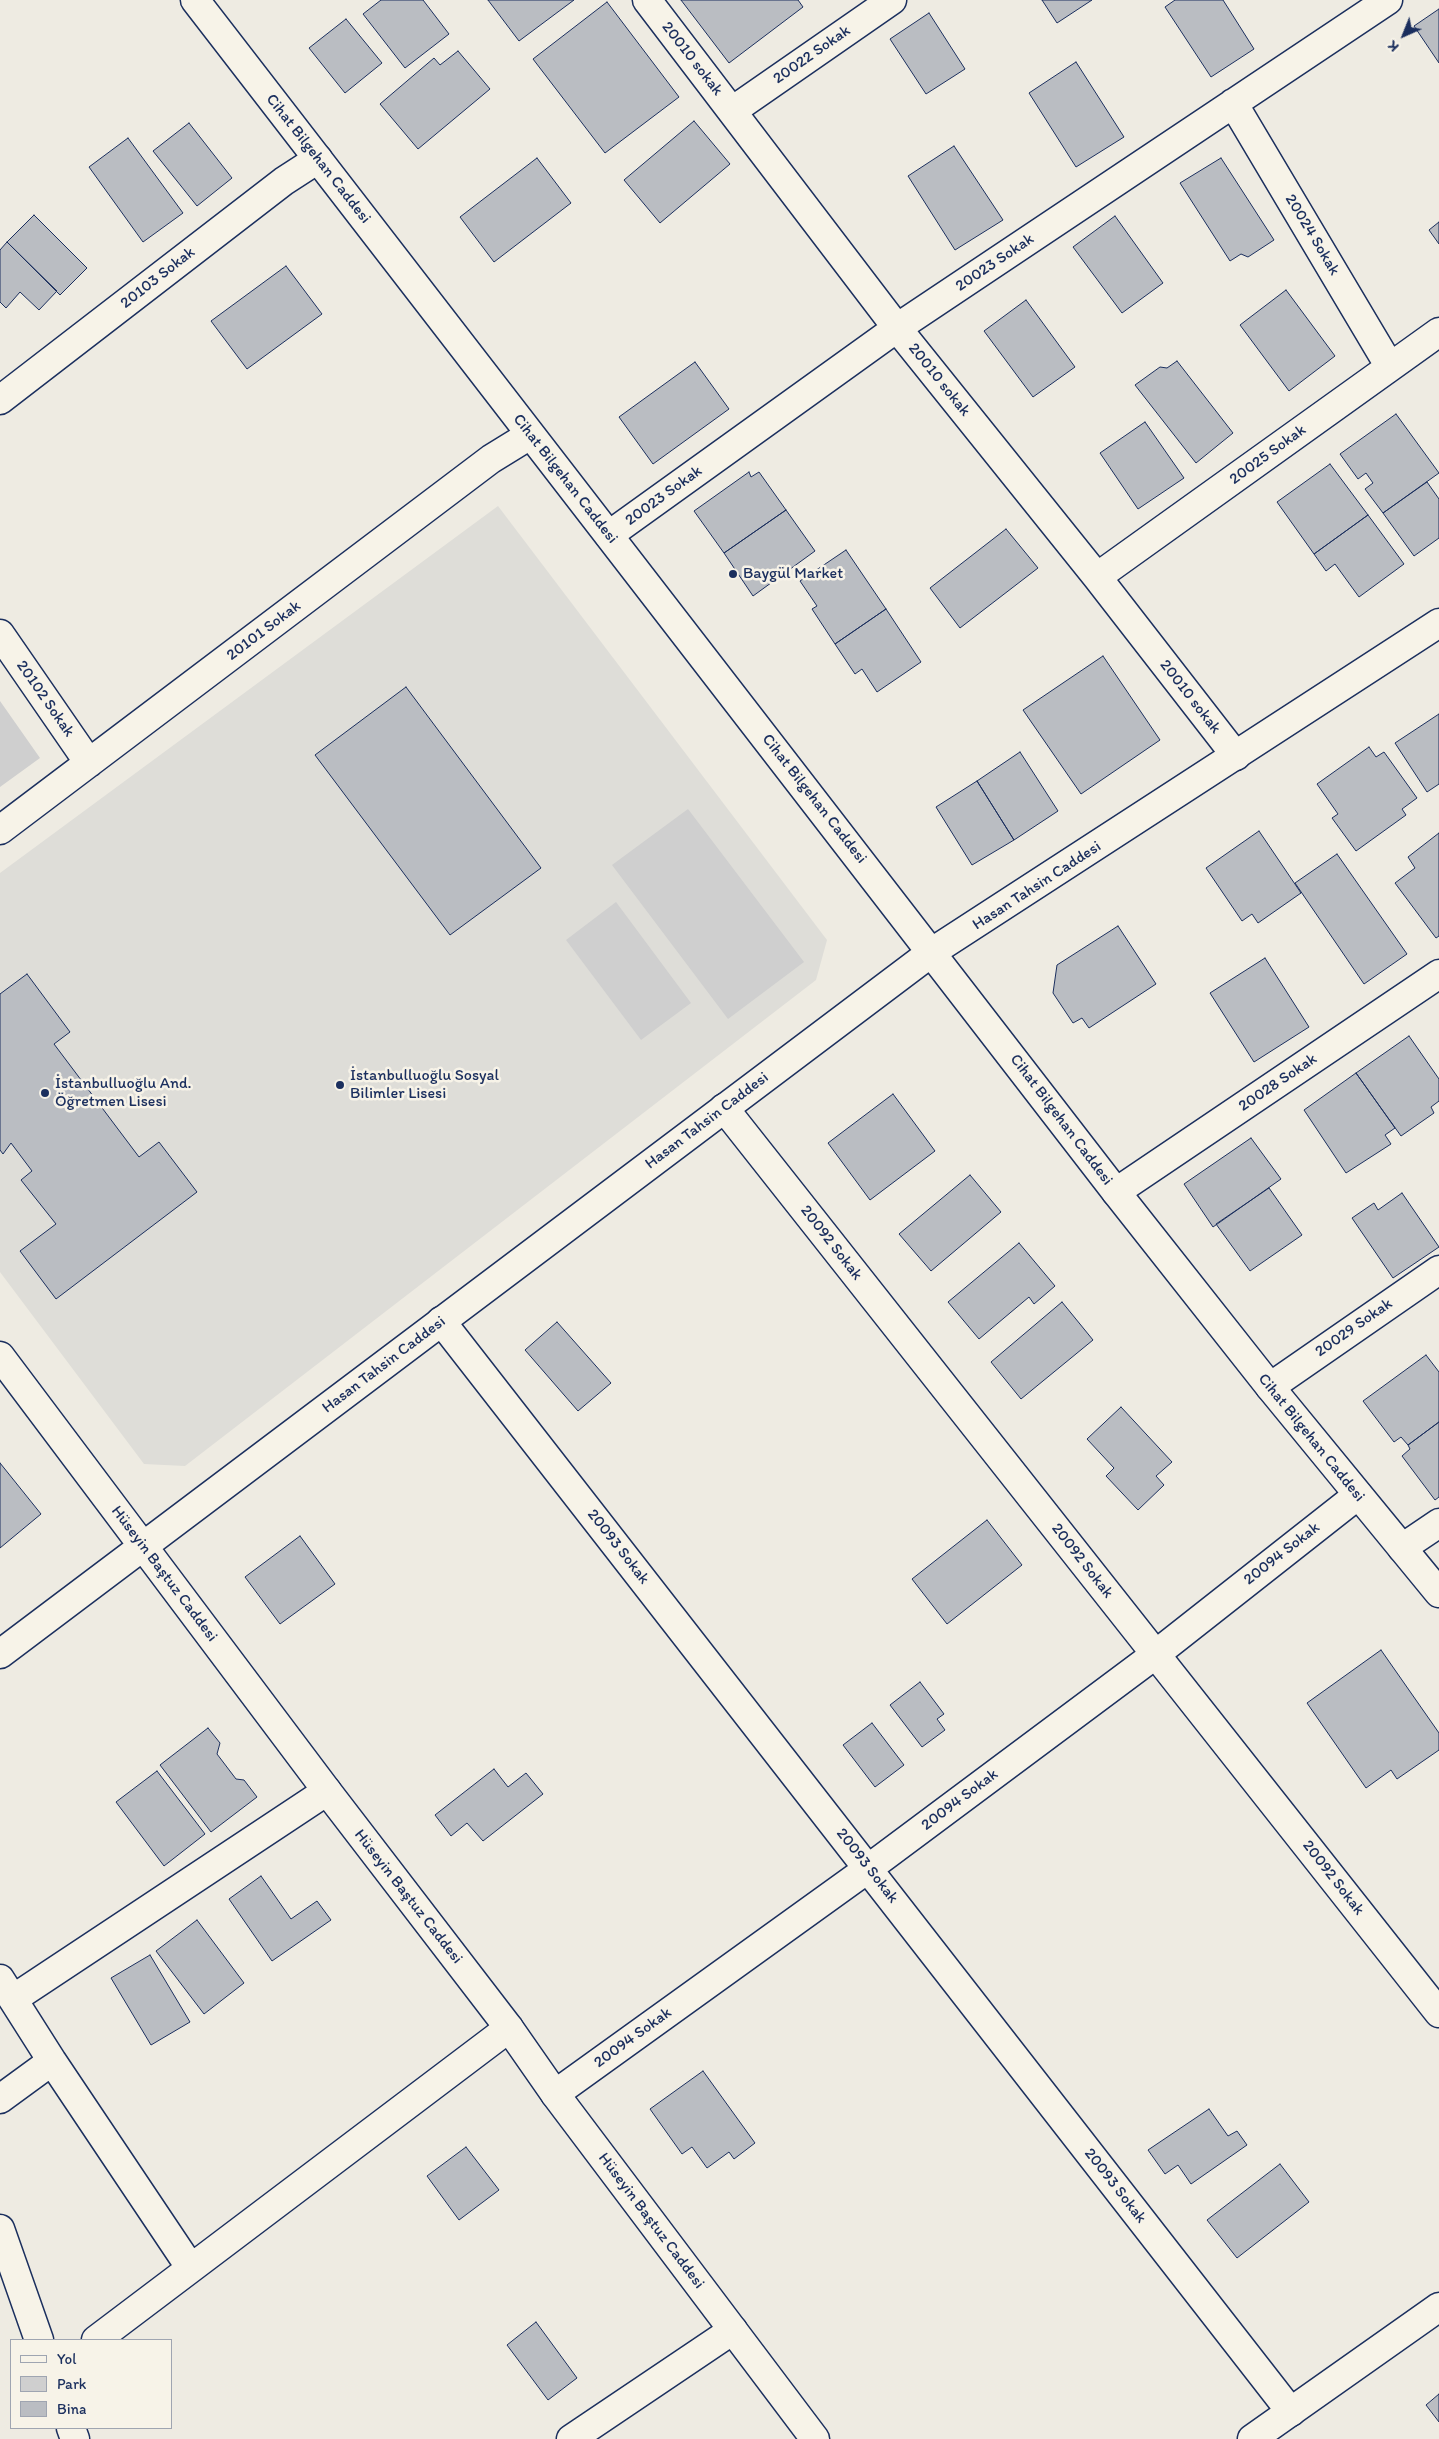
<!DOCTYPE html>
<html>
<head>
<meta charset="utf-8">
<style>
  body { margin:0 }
  #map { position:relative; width:1439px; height:2439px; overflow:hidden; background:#eeebe2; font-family:Itim,sans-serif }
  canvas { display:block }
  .legend { position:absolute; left:10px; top:2339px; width:162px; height:90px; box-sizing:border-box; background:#f7f3e8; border:1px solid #9fa5b1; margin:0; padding:6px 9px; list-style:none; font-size:15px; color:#1b2f5e }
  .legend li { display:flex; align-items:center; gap:10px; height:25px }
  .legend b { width:25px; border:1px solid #9fa5b1 }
  .north { position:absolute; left:1379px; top:10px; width:50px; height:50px; -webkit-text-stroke:4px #f7f3e8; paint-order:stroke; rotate:224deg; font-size:14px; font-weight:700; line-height:20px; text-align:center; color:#1b2f5e }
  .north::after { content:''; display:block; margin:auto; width:18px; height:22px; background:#1b2f5e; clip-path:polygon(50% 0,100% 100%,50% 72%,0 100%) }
</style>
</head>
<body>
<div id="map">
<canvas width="1439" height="2439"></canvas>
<ul class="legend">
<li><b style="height:6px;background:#f7f3e8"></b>Yol</li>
<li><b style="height:14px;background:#cfcfcf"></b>Park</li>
<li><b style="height:14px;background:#babdc2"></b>Bina</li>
</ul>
<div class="north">K</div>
</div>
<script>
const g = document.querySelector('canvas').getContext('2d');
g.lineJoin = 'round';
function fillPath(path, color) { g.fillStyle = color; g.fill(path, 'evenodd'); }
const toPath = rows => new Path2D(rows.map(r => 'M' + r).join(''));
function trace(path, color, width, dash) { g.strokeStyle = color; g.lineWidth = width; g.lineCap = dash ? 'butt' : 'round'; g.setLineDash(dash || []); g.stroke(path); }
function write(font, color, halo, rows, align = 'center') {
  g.font = font + ' Itim,sans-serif'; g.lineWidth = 5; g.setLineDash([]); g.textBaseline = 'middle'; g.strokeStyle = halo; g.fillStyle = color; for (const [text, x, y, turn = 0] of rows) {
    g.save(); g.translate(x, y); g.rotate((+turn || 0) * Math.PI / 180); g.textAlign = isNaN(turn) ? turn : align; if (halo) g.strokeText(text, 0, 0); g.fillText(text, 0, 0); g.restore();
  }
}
const built = toPath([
  [498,506,827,940,816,980,185,1466,144,1464,0,1272,0,873]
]);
const green = toPath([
  [0,701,40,758,0,787],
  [688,809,804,962,728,1019,612,865],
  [616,902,691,1003,641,1040,566,940]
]);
const building = toPath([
  [381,0,423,0,449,34,405,68,363,14,381,0],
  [488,0,574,0,519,41,488,0],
  [681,0,798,0,803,7,729,63,681,0],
  [1042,0,1092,0,1057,23,1042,0],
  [1175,0,1223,0,1254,49,1211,77,1165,7,1175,0],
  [607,2,679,97,605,153,533,59,607,2],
  [1439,9,1439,63,1414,26,1439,9],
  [929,13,965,69,926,94,890,39,929,13],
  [346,19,382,63,345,93,309,48,346,19],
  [458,51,490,89,418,149,380,104,434,58,440,65,458,51],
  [1076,62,1124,137,1076,167,1029,93,1076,62],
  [694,121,730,164,660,223,624,180,694,121],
  [189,123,232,178,197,206,153,151,189,123],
  [128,138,183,213,143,242,89,167,128,138],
  [954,146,1003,220,955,250,908,176,954,146],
  [537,158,571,203,494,262,460,217,537,158],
  [1221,158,1274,240,1248,257,1241,254,1230,261,1180,183,1221,158],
  [34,215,87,268,60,295,7,242,34,215],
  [1115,216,1163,283,1122,313,1073,247,1115,216],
  [1439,222,1439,244,1429,230,1439,222],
  [7,242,57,291,39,310,20,292,6,308,0,302,0,250,7,242],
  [286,266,322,314,247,369,211,321,286,266],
  [1286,290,1335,356,1289,391,1240,325,1286,290],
  [1026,300,1075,367,1033,397,984,331,1026,300],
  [1177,361,1233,433,1196,463,1135,385,1160,367,1167,368,1177,361],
  [695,362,729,409,653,464,619,417,695,362],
  [1396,414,1439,473,1383,513,1365,489,1373,483,1366,473,1358,479,1340,454,1396,414],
  [1145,422,1184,478,1138,509,1100,453,1145,422],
  [1330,464,1368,515,1314,554,1277,502,1330,464],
  [749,472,751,477,759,472,786,510,724,553,694,511,749,472],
  [1427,482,1439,499,1439,538,1414,556,1383,513,1427,482],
  [786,510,815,551,753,596,724,553,786,510],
  [1368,515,1404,564,1359,597,1335,564,1326,571,1314,554,1368,515],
  [1006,529,1038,568,960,628,930,588,1006,529],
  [846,550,886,609,835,644,812,609,817,606,800,581,846,550],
  [886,609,921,662,877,692,862,669,855,674,835,644,886,609],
  [1103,656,1160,740,1081,794,1023,710,1103,656],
  [406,687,541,868,450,935,315,755,406,687],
  [1439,714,1439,784,1427,792,1395,743,1439,714],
  [1369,747,1376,757,1384,752,1417,798,1402,809,1406,815,1356,851,1332,818,1338,814,1317,784,1369,747],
  [1020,752,1058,811,1014,840,977,781,1020,752],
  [977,781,1014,840,972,865,936,807,977,781],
  [1259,831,1301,893,1258,923,1252,914,1242,921,1206,868,1259,831],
  [1439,833,1439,936,1436,938,1395,883,1415,868,1408,857,1439,833],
  [1337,854,1407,954,1364,984,1295,883,1337,854],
  [1118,926,1156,984,1089,1028,1082,1018,1073,1023,1053,993,1057,965,1118,926],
  [1265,958,1309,1027,1254,1062,1210,993,1265,958],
  [27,974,70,1032,54,1044,139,1157,159,1142,197,1192,56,1299,20,1251,56,1224,21,1180,32,1171,11,1143,3,1154,0,1150,0,994,27,974],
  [1409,1036,1439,1079,1439,1101,1431,1107,1434,1113,1401,1136,1356,1073,1409,1036],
  [1356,1073,1395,1128,1385,1135,1391,1144,1346,1173,1304,1110,1356,1073],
  [893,1094,935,1151,870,1200,828,1143,893,1094],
  [1251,1138,1281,1179,1213,1227,1184,1184,1251,1138],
  [970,1175,1001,1212,931,1271,899,1234,970,1175],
  [1269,1188,1302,1235,1250,1271,1216,1224,1269,1188],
  [1402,1193,1439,1247,1393,1278,1352,1218,1374,1203,1378,1210,1402,1193],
  [1019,1243,1055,1286,1034,1304,1029,1297,979,1339,948,1302,1019,1243],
  [1062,1302,1093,1340,1021,1399,991,1362,1062,1302],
  [557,1322,611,1383,578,1411,525,1350,557,1322],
  [1426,1355,1439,1372,1439,1422,1408,1445,1401,1437,1394,1442,1363,1401,1426,1355],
  [1121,1407,1172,1462,1156,1476,1164,1485,1138,1510,1106,1476,1114,1468,1087,1439,1121,1407],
  [1439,1422,1439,1497,1435,1500,1402,1456,1410,1449,1408,1445,1439,1422],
  [0,1463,41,1514,0,1548,0,1463],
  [987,1520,1022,1565,947,1624,912,1579,987,1520],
  [300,1536,335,1584,280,1624,245,1577,300,1536],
  [1381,1650,1439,1733,1439,1750,1397,1779,1391,1770,1366,1788,1307,1703,1381,1650],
  [920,1682,944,1714,937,1719,945,1730,922,1747,890,1705,920,1682],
  [872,1723,904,1765,875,1787,843,1745,872,1723],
  [208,1728,220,1743,217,1754,236,1779,244,1780,257,1797,211,1832,160,1765,208,1728],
  [494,1769,508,1787,526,1773,543,1794,483,1841,467,1823,451,1836,435,1815,494,1769],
  [157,1771,205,1834,164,1866,116,1802,157,1771],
  [261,1876,291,1919,317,1901,331,1920,272,1961,229,1899,261,1876],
  [197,1920,244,1983,204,2014,156,1951,197,1920],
  [150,1955,190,2022,151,2045,111,1978,150,1955],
  [703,2071,755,2143,734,2159,729,2152,707,2168,692,2147,682,2154,650,2109,703,2071],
  [1209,2109,1228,2136,1237,2131,1247,2145,1191,2184,1178,2165,1165,2174,1148,2150,1209,2109],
  [466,2147,499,2190,459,2220,427,2176,466,2147],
  [1280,2164,1309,2202,1237,2258,1207,2220,1280,2164],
  [536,2322,577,2378,548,2400,507,2345,536,2322],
  [1439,2394,1439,2422,1426,2405,1439,2394]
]);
const street = toPath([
  [647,0,897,328,1097,577,1236,756],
  [1233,103,1390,367],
  [732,111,892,0],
  [0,400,284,181,318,159],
  [609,535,897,328,1388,0],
  [1097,577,1439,332],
  [0,634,89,763],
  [0,830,491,459,530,435],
  [724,1108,1439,2013],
  [1116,1192,1439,974],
  [441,1321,1291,2412],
  [1270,1387,1439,1270],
  [1402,1548,1439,1523],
  [0,1979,52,2061,190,2267],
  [13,1999,327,1791],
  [555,2094,869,1868,1156,1654,1358,1495],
  [0,2099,52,2061],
  [0,2229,39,2340],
  [96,2340,509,2028],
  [71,2428,75,2439],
  [571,2439,733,2330]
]);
const secondary = toPath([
  [195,0,1116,1192,1270,1387,1439,1593],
  [0,1356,327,1791,509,2028,555,2094,815,2439],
  [0,1654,932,952,1439,623],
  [1252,2439,1439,2307]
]);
const markers = [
  [733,574,5,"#1b2f5e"],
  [340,1085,5,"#1b2f5e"],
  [45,1093,5,"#1b2f5e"]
];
const streetNames = [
  ["20022 Sokak",812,55,-35],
  ["20010 sokak",692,59,52],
  ["Cihat Bilgehan Caddesi",318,159,52],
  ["20024 Sokak",1312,235,59],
  ["20023 Sokak",995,263,-34],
  ["20103 Sokak",158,278,-38],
  ["20010 sokak",939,380,51],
  ["20025 Sokak",1268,455,-36],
  ["Cihat Bilgehan Caddesi",565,479,52],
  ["20023 Sokak",664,496,-36],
  ["20101 Sokak",264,631,-37],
  ["20010 sokak",1190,697,52],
  ["20102 Sokak",45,699,55],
  ["Cihat Bilgehan Caddesi",814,799,52],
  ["Hasan Tahsin Caddesi",1037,886,-33],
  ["20028 Sokak",1278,1083,-34],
  ["Cihat Bilgehan Caddesi",1061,1120,53],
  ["Hasan Tahsin Caddesi",707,1121,-37],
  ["20092 Sokak",831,1243,52],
  ["20029 Sokak",1354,1328,-35],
  ["Hasan Tahsin Caddesi",384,1365,-37],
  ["Cihat Bilgehan Caddesi",1311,1438,51],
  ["20093 Sokak",618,1547,52],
  ["20094 Sokak",1282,1554,-38],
  ["20092 Sokak",1082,1561,52],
  ["Hüseyin Baştuz Caddesi",164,1574,53],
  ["20094 Sokak",960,1800,-37],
  ["20093 Sokak",867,1866,52],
  ["20092 Sokak",1333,1878,52],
  ["Hüseyin Baştuz Caddesi",408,1897,52],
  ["20094 Sokak",633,2038,-36],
  ["20093 Sokak",1115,2186,52],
  ["Hüseyin Baştuz Caddesi",651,2221,53]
];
const poiNames = [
  ["Baygül Market",743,574],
  ["İstanbulluoğlu Sosyal",350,1076],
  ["Bilimler Lisesi",350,1094],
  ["İstanbulluoğlu And.",55,1084],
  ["Öğretmen Lisesi",55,1102]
];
fillPath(built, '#deddd8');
fillPath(green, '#cfcfcf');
fillPath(building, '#babdc2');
trace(building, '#1b2f5e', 1);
trace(street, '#1b2f5e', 31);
trace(secondary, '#1b2f5e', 31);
trace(street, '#f7f3e8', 28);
trace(secondary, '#f7f3e8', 28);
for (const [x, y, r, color] of markers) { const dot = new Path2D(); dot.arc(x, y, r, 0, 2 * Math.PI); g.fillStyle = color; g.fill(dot); trace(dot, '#f7f3e8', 2); }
write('16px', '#1b2f5e', '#f7f3e8', streetNames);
write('16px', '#1b2f5e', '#f7f3e8', poiNames, 'left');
</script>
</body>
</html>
